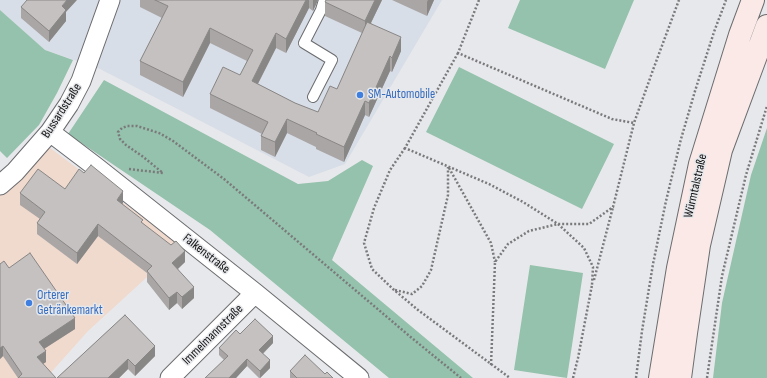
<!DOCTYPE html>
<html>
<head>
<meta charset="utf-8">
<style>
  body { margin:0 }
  canvas { display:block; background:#e7e8eb }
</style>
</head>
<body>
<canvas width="767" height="378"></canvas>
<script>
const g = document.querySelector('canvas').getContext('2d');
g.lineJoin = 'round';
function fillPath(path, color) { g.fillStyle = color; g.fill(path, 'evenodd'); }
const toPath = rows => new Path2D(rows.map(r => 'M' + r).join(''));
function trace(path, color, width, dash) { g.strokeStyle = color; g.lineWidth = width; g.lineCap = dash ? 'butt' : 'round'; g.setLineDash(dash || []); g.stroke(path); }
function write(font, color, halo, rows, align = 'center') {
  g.font = font + ' "Sofia Sans Condensed",sans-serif'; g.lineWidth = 3; g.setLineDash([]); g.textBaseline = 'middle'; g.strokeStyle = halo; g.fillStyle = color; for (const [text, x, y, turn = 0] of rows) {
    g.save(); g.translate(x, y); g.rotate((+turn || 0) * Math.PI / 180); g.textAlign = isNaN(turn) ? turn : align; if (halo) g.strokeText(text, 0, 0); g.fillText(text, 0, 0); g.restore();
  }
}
const commercial = toPath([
  [38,139,181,246,88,331,46,378,0,378,0,174]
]);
const built = toPath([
  [0,0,442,0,345,164,309,177,100,69,45,50,0,10]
]);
const green = toPath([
  [520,0,634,0,605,69,508,28],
  [0,10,45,50,73,60,57,93,39,125,7,158,0,151],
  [459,67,614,144,582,209,426,132],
  [104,80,298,184,328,181,362,160,373,166,332,260,473,378,389,378,210,230,68,134],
  [767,128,767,378,713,378,722,303,751,175],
  [530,265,583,273,567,378,514,370]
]);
const path = toPath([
  [479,0,458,53,612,119,634,123],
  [458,53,405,148,489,184,523,202,558,224,584,248,593,267,592,285],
  [405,148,390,170,374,208,364,243,372,269,393,289,418,310,510,378],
  [449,168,491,243,495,262],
  [129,169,163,173,142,156,126,145,120,139,118,132,122,128,127,126,137,126,159,133,173,141,224,179,413,339,461,378],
  [594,280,613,207],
  [395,290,412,294,422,286,431,270,448,195,448,167],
  [491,365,495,262,508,244,529,231,558,224,589,224,613,207,634,123,653,70,679,0],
  [573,378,578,358,592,285],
  [636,378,642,331,653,264,666,201,681,139,695,91,714,32,726,0],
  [707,378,722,276,746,175,767,106]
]);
const service = toPath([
  [313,97,332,60,304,43,321,10,324,0]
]);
const minor = toPath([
  [50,132,96,167,255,293,359,378],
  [0,185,15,172,50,132,69,104,81,81,110,0],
  [170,378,255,293]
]);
const secondary = toPath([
  [660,378,678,268,700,164,740,35,753,0],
  [680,378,686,333,699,245,721,150,767,26]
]);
const wall = toPath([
  [140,0,318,0,313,11,309,8,286,53,276,48,258,84,295,103,318,112,337,89,362,33,325,16,325,2,382,0,371,23,401,51,392,72,390,71,369,117,365,115,344,162,316,149,316,147,287,133,275,157,261,150,261,136,262,134,210,108,210,94,240,75,247,61,210,43,183,97,140,75,140,61,162,18,140,7],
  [392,0,434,0,427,16],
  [21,7,66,12,66,21,49,42,21,18],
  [65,189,123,203,122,204,185,262,178,269,194,298,182,309,177,303,169,310,147,282,147,273,98,236,77,264,37,234,37,223,40,219,20,205,20,193],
  [9,268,75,329,44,349,46,362,18,378,3,356,0,359],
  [125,315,155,356,135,376,128,369,119,378,57,378],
  [273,343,263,354,270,368,260,378,259,378,247,366,236,378,205,378,224,360,219,355,219,348],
  [290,371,325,374,333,378,290,378]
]);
const shadedWall = toPath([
  [67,0,77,0,66,12,66,21,49,42,49,31,62,6],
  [306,0,309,0,309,8,286,53,286,39],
  [313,0,318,0,313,11],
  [375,0,382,0,365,35,365,21],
  [428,0,434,0,427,16,427,2],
  [210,28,210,43,183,97,183,82],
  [276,33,276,48,252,95,252,81],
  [401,37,401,51,392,72,392,58],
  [390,56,390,71,369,117,369,103],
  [365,101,365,115,344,162,344,147],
  [287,119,287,133,275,157,275,142],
  [123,191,123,203,117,211,117,200],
  [98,224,98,236,77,264,77,253],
  [185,251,185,262,172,274,172,263],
  [194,287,194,298,182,309,182,297],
  [177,292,177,303,169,310,169,298],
  [75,318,75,329,39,352,39,342],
  [273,336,273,343,259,357,259,350],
  [3,346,3,356,0,359,0,348],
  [155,346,155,356,135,376,135,366],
  [46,351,46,362,37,368,37,357],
  [128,359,128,369,119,378,108,378],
  [247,359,247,366,236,378,229,378],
  [270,360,270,368,260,378,260,371]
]);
const building = toPath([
  [27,0,67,0,62,6,66,10,49,31,21,7,27,0],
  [155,0,306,0,286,39,276,33,252,81,295,103,318,112,330,86,337,89,367,22,401,37,392,58,390,56,369,103,365,101,344,147,316,134,317,133,287,119,275,142,261,136,268,122,210,94,223,67,240,75,253,50,210,28,183,82,140,61,168,6,155,0],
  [326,0,375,0,365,21,325,2,326,0],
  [91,165,123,191,117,200,143,220,141,222,171,245,176,241,185,251,172,263,194,287,182,297,177,292,169,298,147,271,152,266,98,224,77,253,37,223,45,212,20,193,38,169,65,189,79,169,84,173,91,165],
  [30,253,75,318,39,342,46,351,37,357,56,378,18,378,22,374,3,346,0,348,0,264,4,261,9,268,30,253],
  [125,315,155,346,135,366,128,359,108,378,57,378,125,315],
  [255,319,273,336,259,350,270,360,260,371,247,359,229,378,205,378,228,356,219,348,236,330,240,334,255,319],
  [305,355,325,374,327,372,333,378,297,378,290,371,305,355]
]);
const markers = [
  [360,95,4,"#3f7fe0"],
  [29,303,4,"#3f7fe0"]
];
const shopNames = [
  ["SM-Automobile",368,95],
  ["Orterer",37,296],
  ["Getränkemarkt",37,311]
];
const streetNames = [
  ["Bussardstraße",62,111,-57],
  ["Würmtalstraße",696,186,-77],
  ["Falkenstraße",206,254,38],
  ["Immelmannstraße",213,335,-45]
];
fillPath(commercial, '#f0d9cd');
fillPath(built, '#d8dee7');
fillPath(green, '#95c2ac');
trace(service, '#6b6c6f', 12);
trace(minor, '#6b6c6f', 21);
trace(secondary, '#6b6c6f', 24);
trace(path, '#7a7a7c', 2.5, [2, 2]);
trace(service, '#fff', 10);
trace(minor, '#fff', 19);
trace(secondary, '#fae9e6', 22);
fillPath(wall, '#a9a6a5');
fillPath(shadedWall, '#898786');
fillPath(building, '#c4c1c0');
trace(building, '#898786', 1);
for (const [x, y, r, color] of markers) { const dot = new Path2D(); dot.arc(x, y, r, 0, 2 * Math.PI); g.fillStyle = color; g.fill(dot); trace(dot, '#e7e8eb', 1.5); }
write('13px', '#366cbe', '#e7e8eb', shopNames, 'left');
write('13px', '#131314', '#e7e8eb', streetNames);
</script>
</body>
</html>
